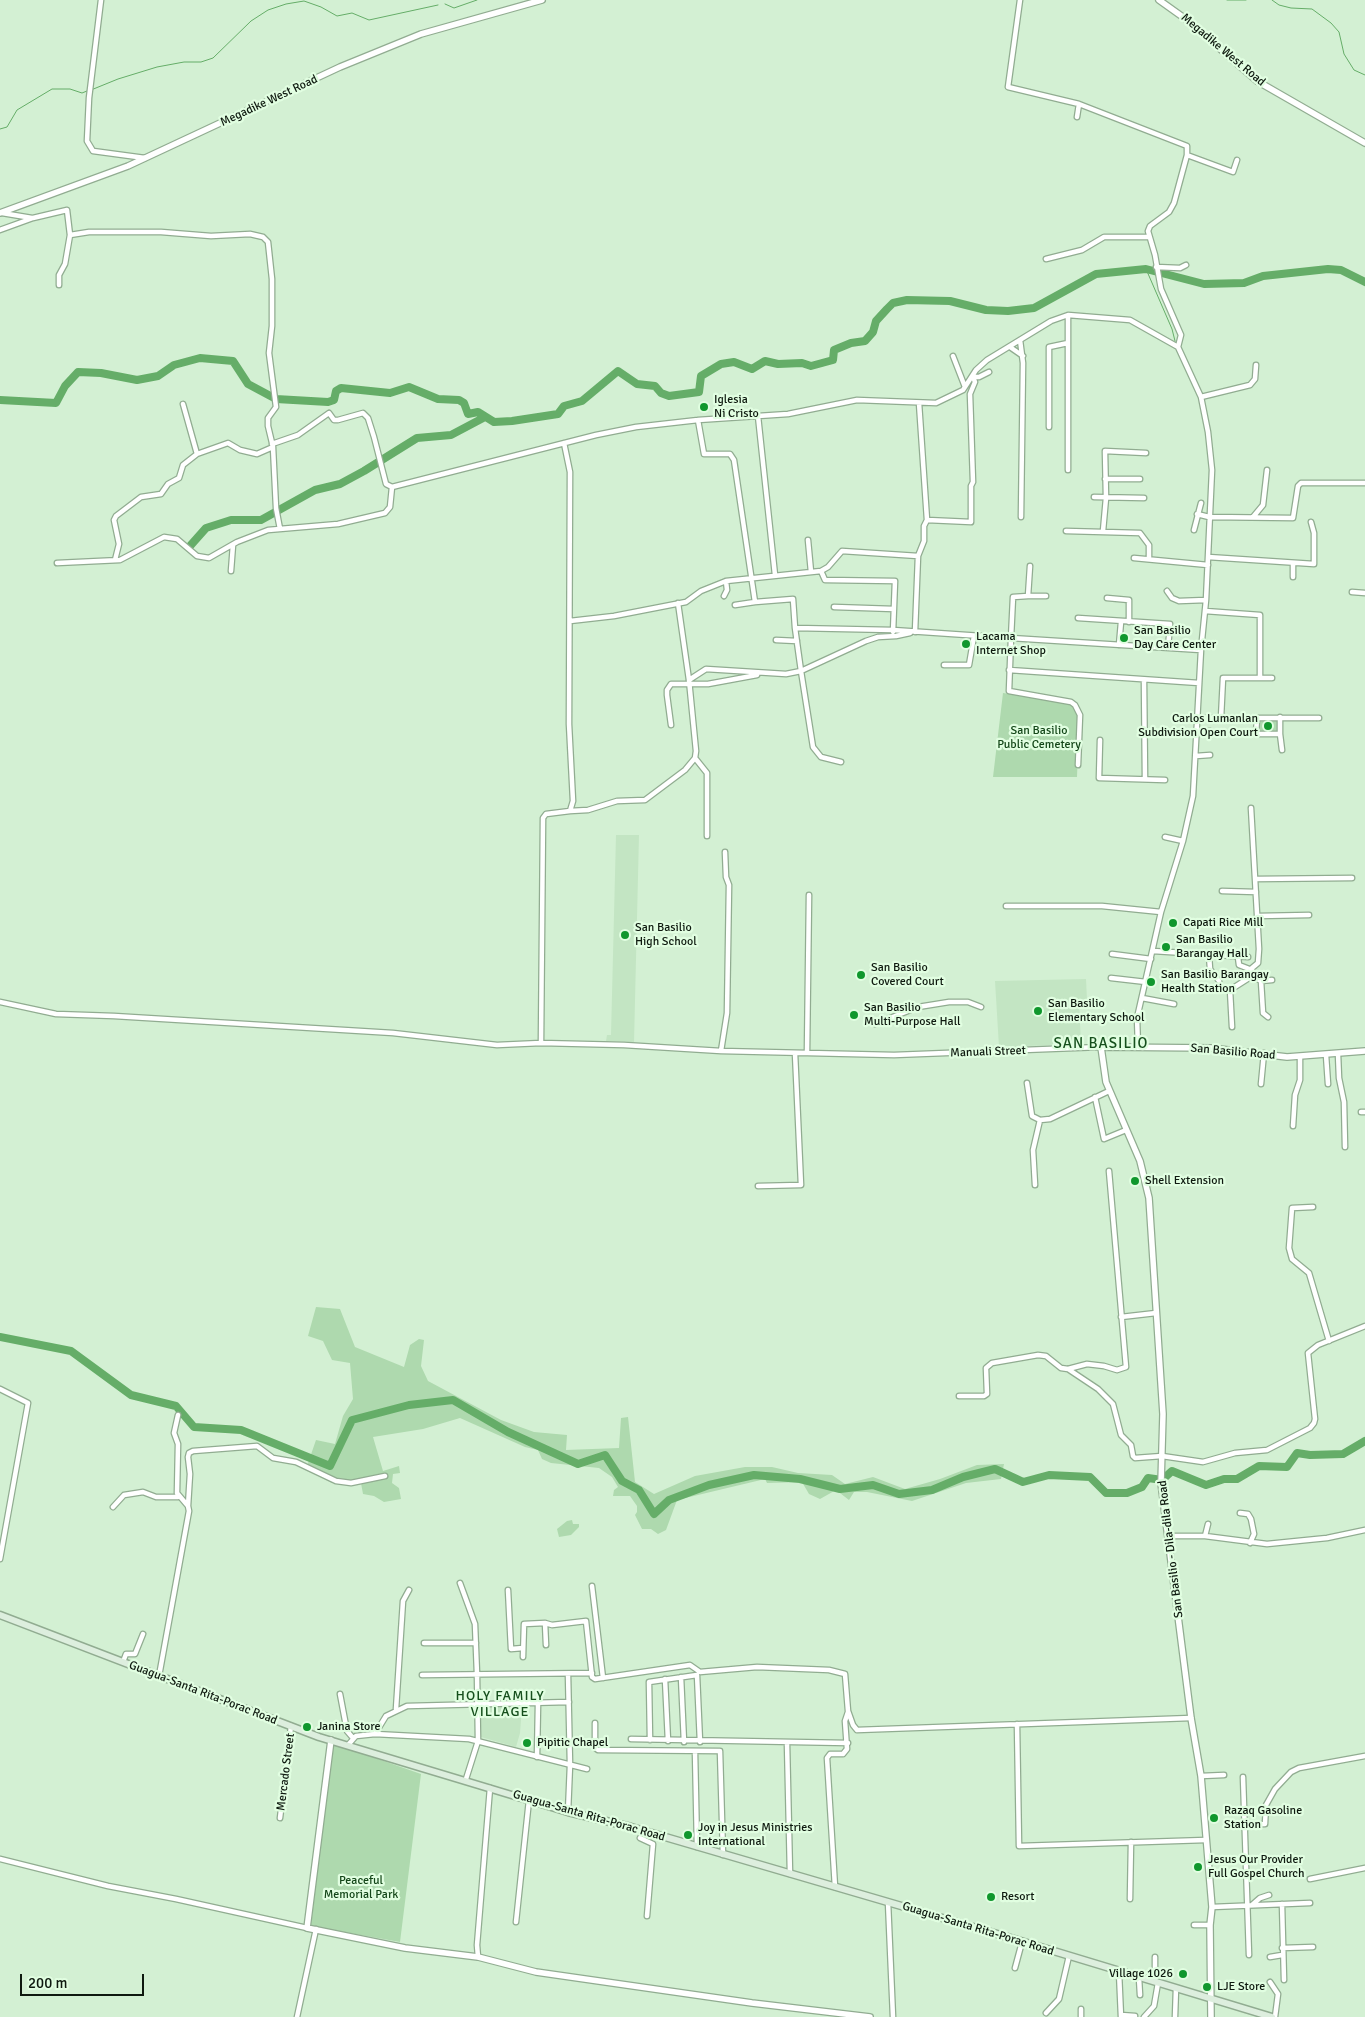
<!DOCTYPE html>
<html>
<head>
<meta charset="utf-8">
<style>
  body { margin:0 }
  #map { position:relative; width:1365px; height:2017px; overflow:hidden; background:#d3f0d3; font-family:Signika,sans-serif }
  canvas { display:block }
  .scale { position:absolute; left:20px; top:1974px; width:124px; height:22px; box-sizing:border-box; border:2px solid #0e190f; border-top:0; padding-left:6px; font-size:15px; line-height:18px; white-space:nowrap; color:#0e190f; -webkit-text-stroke:4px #e1fee1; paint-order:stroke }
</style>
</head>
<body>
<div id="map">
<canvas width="1365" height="2017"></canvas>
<div class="scale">200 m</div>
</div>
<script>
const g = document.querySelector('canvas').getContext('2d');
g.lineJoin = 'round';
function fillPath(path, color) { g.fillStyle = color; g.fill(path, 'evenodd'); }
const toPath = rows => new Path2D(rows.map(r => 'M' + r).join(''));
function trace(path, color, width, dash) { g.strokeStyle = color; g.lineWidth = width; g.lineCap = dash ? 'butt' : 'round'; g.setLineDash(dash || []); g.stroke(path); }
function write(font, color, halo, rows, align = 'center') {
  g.font = font + ' Signika,sans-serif'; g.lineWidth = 4.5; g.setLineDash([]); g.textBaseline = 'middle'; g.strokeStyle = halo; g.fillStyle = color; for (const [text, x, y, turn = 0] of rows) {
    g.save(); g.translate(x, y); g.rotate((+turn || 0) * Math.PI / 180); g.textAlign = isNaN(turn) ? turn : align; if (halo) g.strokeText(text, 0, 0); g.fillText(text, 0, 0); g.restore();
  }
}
const built = toPath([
  [616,835,639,835,634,1042,606,1041,607,1035,611,1035],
  [1086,979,1087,1000,1079,1001,1081,1044,999,1047,995,981],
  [522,1706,520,1733,516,1747,481,1737,480,1707]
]);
const green = toPath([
  [1003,693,1071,703,1077,708,1079,722,1077,777,993,777],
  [1258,720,1278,720,1278,732,1258,733],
  [316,1307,340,1309,355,1347,404,1367,410,1345,419,1339,424,1340,421,1366,428,1381,501,1420,534,1432,567,1435,566,1450,619,1448,621,1418,628,1417,635,1482,654,1494,695,1476,745,1467,772,1467,798,1473,832,1475,845,1484,873,1477,905,1489,940,1479,977,1465,1004,1464,1001,1479,966,1483,912,1501,867,1492,854,1492,849,1500,836,1490,820,1499,809,1494,802,1482,767,1483,765,1479,677,1500,666,1530,658,1534,651,1529,642,1529,635,1515,637,1512,637,1506,630,1496,613,1496,614,1490,618,1487,612,1477,599,1468,551,1463,542,1459,538,1450,525,1447,460,1418,423,1429,373,1437,383,1471,399,1466,400,1473,393,1474,392,1483,399,1488,401,1499,384,1502,374,1496,363,1494,361,1483,332,1483,306,1469,316,1440,335,1444,343,1416,353,1399,350,1363,332,1360,323,1341,308,1336],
  [572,1520,573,1524,579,1524,579,1527,571,1535,559,1537,557,1529,567,1521],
  [332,1743,421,1774,400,1942,311,1926]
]);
const stream = toPath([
  [1227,0,1246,0],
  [1272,0,1279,5,1291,8,1312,9,1331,23,1339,32,1344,54,1354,70,1365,75],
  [445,4,454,8,477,0],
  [91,90,118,79,157,67,184,62,201,62,213,58,251,21,268,10,286,4,304,1,321,7,337,16,352,13,369,20,438,5],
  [0,129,7,127,17,110,52,89,70,89,82,93,87,91],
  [1146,269,1172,329,1175,341]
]);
const river = toPath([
  [0,400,56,403,65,386,78,372,101,373,137,380,158,376,174,365,200,358,233,361,248,384,276,399,328,402,334,400,336,391,341,388,390,393,409,387,438,399,459,400,464,403,468,414,478,412,494,422,512,421,558,414,564,406,582,401,618,371,637,384,655,386,661,393,669,396,699,392,701,376,721,364,734,362,752,369,765,361,778,364,802,363,811,366,833,360,834,350,851,343,865,341,873,332,876,321,887,309,893,303,907,300,950,301,986,310,1008,311,1034,308,1096,274,1146,269,1204,284,1244,283,1263,276,1328,269,1341,270,1365,282],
  [190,546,206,528,231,520,261,520,315,490,340,484,364,471,417,438,451,435,485,417],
  [0,1337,71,1351,131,1395,176,1406,194,1427,241,1430,330,1466,352,1420,409,1405,453,1400,508,1432,578,1464,605,1455,622,1481,639,1490,654,1514,669,1500,709,1485,754,1475,800,1479,840,1489,873,1485,899,1494,932,1490,963,1477,995,1469,1023,1482,1049,1475,1090,1477,1106,1493,1127,1493,1142,1487,1148,1478,1162,1480,1172,1471,1206,1485,1224,1479,1237,1479,1259,1466,1287,1467,1297,1453,1310,1455,1343,1454,1365,1441]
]);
const minor = toPath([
  [101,0,89,98,87,141,93,151,145,158],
  [1020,0,1008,87,1079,104],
  [1077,117,1079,104,1187,146,1187,155,1174,203,1169,212,1150,226,1148,231,1155,255,1161,289,1181,335,1178,347],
  [1187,155,1233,172,1237,160],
  [2,213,32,218],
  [0,230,33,218,67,210,70,235,89,232,161,232,211,236,250,234,263,237,268,242,272,279,272,326,269,353,276,407,268,418,268,426,273,447,276,508,280,529],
  [1046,259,1082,250,1104,237,1148,237],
  [1156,267,1180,268,1186,265],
  [59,285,59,275,65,264,70,235],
  [1020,340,1023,363,1021,517],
  [1010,347,1023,356],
  [953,356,965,387],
  [1201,397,1250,385,1255,379,1256,365],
  [183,404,197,454],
  [758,416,775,575],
  [698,420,704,454,730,454,734,460,755,602,793,599,795,628,893,630,1011,638,1013,597,1028,596,1030,566],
  [1049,427,1049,347,1068,343],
  [272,444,298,435,329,413,334,420,338,420,363,413,368,418,374,437,386,484,392,487,596,435,636,427,698,420,788,414,857,400,936,403,963,390,976,370,987,360,1051,321,1068,315,1130,320,1178,347,1201,397,1208,432,1212,470,1206,600,1201,650,1193,796,1183,841,1161,912,1137,1018,1138,1047],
  [1068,470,1068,315],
  [1105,479,1140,479],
  [1094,497,1144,498],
  [1197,514,1209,517,1293,518,1298,486,1301,483,1365,483],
  [1253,517,1263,505,1267,470],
  [927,520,971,522,971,486,973,482,970,394,975,382,973,377,979,377,989,372],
  [1194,530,1201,503],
  [1066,531,1140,533,1149,545,1149,559],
  [1103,531,1106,498,1105,451,1146,453],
  [808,540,811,572],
  [1208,557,1314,564,1314,533,1311,522],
  [1134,558,1208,565],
  [115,560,119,544,114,520,116,516,141,497,161,494,168,484,179,478,183,465,197,454,228,443,240,450,257,454,273,447],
  [57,563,120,560,164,537,177,539,197,556,209,558,237,542,268,530,338,524,385,513,390,507,392,487],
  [231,571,233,545],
  [821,571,825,580,895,581,893,632],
  [1293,577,1293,563],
  [1167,591,1172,598,1179,601,1206,600],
  [1352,592,1365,593],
  [724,596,727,590,726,581],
  [1028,596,1046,596],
  [1107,598,1129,600,1129,622],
  [735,605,755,602],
  [834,607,894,609],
  [1205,611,1260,615,1260,677],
  [1078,618,1170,624,1168,648],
  [570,621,614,616,686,602,701,591,726,581,821,571,828,567,842,551,918,556],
  [915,632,918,556,924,541,924,526,927,520,919,403],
  [776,640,797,641],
  [1119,645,1121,622],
  [944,665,969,665,974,636],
  [1009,670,1199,683],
  [689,680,706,669,786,674,801,671,795,628],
  [1144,680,1145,779],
  [1198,718,1319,718],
  [1221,718,1223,678,1272,678],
  [1257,718,1256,734,1280,734,1280,717],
  [671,725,667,695,667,690,671,684,708,684,757,675],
  [1197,731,1210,731],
  [1280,734,1282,750],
  [1100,740,1099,778,1165,780],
  [1196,756,1210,755],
  [695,758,707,773,707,836],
  [841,762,821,757,813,747,801,671,866,641,878,637,896,636,910,633],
  [1078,765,1080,715,1075,705,1071,702,1009,691,1011,638,1201,650],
  [1251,808,1259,949,1258,963,1252,968],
  [570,811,588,810,617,801,645,800,685,770,695,758,696,751,689,680,678,603],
  [1165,837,1183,841],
  [1255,879,1352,878],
  [1222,891,1256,892],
  [1006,906,1102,906,1161,912],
  [1258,916,1309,915],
  [1153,951,1248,957],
  [1112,954,1151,959],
  [1209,955,1210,969,1219,981],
  [1238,957,1239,965,1252,970],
  [1252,976,1261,981,1263,1013,1268,1017],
  [1111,978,1146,982],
  [1261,981,1272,980],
  [1142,998,1174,1004],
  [0,1002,56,1014,114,1016,393,1033,497,1045,541,1043,624,1045,721,1051,894,1055,1101,1047],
  [875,1024,918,1007,949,1002,968,1002,981,1007],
  [1232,1027,1230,990,1252,976],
  [541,1043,543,818,546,814,570,811,573,801,569,724,570,472,564,443],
  [721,1051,727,1013,729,885,726,877,725,852],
  [807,1053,809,895],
  [1338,1054,1339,1078,1344,1102,1345,1147],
  [1326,1055,1328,1084],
  [1027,1083,1032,1116,1040,1120],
  [1261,1084,1264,1053],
  [1095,1097,1104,1139,1126,1130],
  [1361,1112,1365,1112],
  [1293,1126,1295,1095,1300,1080,1300,1057],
  [1035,1185,1033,1150,1040,1120,1050,1119,1109,1091],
  [758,1186,801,1185,795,1053],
  [1313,1207,1292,1208,1289,1248,1292,1259,1309,1273,1329,1341],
  [1121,1317,1156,1313],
  [1068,1369,1098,1389,1113,1404,1121,1435,1131,1445,1133,1456,1135,1458,1162,1456,1203,1462,1235,1453,1267,1450,1310,1428,1314,1423,1315,1419,1308,1353,1318,1345,1365,1326],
  [0,1389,28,1403,0,1559],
  [959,1396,984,1396,987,1394,986,1368,992,1363,1038,1355,1046,1356,1061,1368,1068,1369,1087,1364,1104,1366,1117,1370,1126,1367,1109,1171],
  [188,1506,190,1474,188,1457,189,1453,193,1451,257,1446,273,1458,296,1462,336,1481,351,1483,385,1476],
  [113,1507,124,1495,143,1492,156,1497,178,1497],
  [1240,1513,1248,1514,1251,1519,1254,1534,1250,1543],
  [1169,1536,1205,1536,1267,1544,1327,1538,1365,1530],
  [1205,1536,1208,1524],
  [460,1583,475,1624,477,1674,478,1741,466,1779],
  [592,1586,603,1678],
  [508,1590,511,1649,523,1648],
  [545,1623,546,1645],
  [424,1643,476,1643],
  [523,1657,524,1624,545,1623,552,1625,586,1621,592,1677,595,1679,690,1665,700,1672,757,1667,829,1670,845,1674,848,1711,853,1725,857,1730,1191,1718],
  [123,1662,126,1654,135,1654,143,1634],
  [568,1674,570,1765,568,1812],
  [422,1675,592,1673],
  [159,1676,189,1511,188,1506,177,1493,178,1444,174,1433,178,1415],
  [681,1677,684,1742],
  [665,1679,668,1741],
  [340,1694,347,1731,353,1738],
  [396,1709,403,1601,409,1590],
  [595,1723,595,1748,598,1750,720,1751,723,1855],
  [1017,1724,1019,1846,1206,1840],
  [375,1734,386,1716,407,1706,569,1702],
  [631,1739,848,1743],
  [650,1740,649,1682,697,1675,700,1742],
  [787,1743,790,1874],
  [348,1745,356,1736,375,1734,469,1739,587,1769],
  [695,1751,697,1847],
  [537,1757,538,1704],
  [1201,1776,1224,1775],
  [1243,1777,1249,1955],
  [280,1818,291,1726],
  [1244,1825,1265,1824,1266,1805,1275,1789,1291,1772,1299,1768,1365,1756],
  [640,1838,653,1844,647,1916],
  [0,1859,108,1886,176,1899,307,1928],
  [1310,1879,1365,1868],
  [835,1887,827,1758,830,1754,843,1754,847,1749,845,1721,848,1712],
  [1130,1899,1131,1842],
  [888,1902,893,2017],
  [1282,1904,1284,1980],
  [1252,1905,1260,1898,1269,1895],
  [1212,1907,1310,1903],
  [516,1922,529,1800],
  [1194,1925,1210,1925],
  [1282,1948,1313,1947],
  [478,1957,477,1945,490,1788],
  [1270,1957,1282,1955],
  [1015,1968,1022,1942],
  [1119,1972,1121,2017],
  [1139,1978,1140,1995],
  [1155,1981,1155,1957],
  [1270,1982,1278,1994,1275,2017],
  [1046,2013,1059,1999,1069,1956],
  [1121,2015,1135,2016],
  [297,2017,316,1929],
  [1081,2017,1081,2009],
  [1144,2017,1154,2006,1158,1983],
  [1175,2017,1176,1988]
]);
const tertiary = toPath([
  [1159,0,1187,20,1257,81,1365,143],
  [0,213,128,166,340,67,421,34,542,0],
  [331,1740,307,1928,405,1948,478,1957,536,1972,752,2003,870,2017],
  [1211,2017,1210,1925,1212,1907,1201,1776,1191,1718,1161,1483,1163,1414,1149,1198,1140,1161,1106,1082,1101,1047,1211,1048,1287,1057,1365,1051]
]);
const secondary = toPath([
  [0,1615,319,1737,568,1812,631,1827,1004,1936,1272,2017]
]);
const markers = [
  [704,407,5,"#10972d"],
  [1124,638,5,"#10972d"],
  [966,644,5,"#10972d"],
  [1268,726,5,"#10972d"],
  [1173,923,5,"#10972d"],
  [625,935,5,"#10972d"],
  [1166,947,5,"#10972d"],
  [861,975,5,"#10972d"],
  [1151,982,5,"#10972d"],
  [1038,1011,5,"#10972d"],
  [854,1015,5,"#10972d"],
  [1135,1181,5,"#10972d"],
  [307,1727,5,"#10972d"],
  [527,1743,5,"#10972d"],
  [1214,1818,5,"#10972d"],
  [688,1835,5,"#10972d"],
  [1198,1867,5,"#10972d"],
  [991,1897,5,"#10972d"],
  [1183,1974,5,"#10972d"],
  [1207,1987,5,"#10972d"]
];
const streetNames = [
  ["Megadike West Road",1223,50,40],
  ["Megadike West Road",269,101,-25],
  ["Manuali Street",988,1052,-2],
  ["San Basilio Road",1233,1052,5],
  ["San Basilio - Dila-dila Road",1171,1549,-97],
  ["Guagua-Santa Rita-Porac Road",203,1693,21],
  ["Mercado Street",286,1772,-83],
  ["Guagua-Santa Rita-Porac Road",589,1816,16],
  ["Guagua-Santa Rita-Porac Road",978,1929,17]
];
const poiNames = [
  ["Iglesia",714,400],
  ["Ni Cristo",714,414],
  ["San Basilio",1134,631],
  ["Day Care Center",1134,645],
  ["Lacama",976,637],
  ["Internet Shop",976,651],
  ["Carlos Lumanlan",1258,719,"right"],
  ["Subdivision Open Court",1258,733,"right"],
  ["Capati Rice Mill",1183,923],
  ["San Basilio",635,928],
  ["High School",635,942],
  ["San Basilio",1176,940],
  ["Barangay Hall",1176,954],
  ["San Basilio",871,968],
  ["Covered Court",871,982],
  ["San Basilio Barangay",1161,975],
  ["Health Station",1161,989],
  ["San Basilio",1048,1004],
  ["Elementary School",1048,1018],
  ["San Basilio",864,1008],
  ["Multi-Purpose Hall",864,1022],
  ["Shell Extension",1145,1181],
  ["Janina Store",317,1727],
  ["Pipitic Chapel",537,1743],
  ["Razaq Gasoline",1224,1811],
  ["Station",1224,1825],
  ["Joy in Jesus Ministries",698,1828],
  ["International",698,1842],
  ["Jesus Our Provider",1208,1860],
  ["Full Gospel Church",1208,1874],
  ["Resort",1001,1897],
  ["Village 1026",1173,1974,"right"],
  ["LJE Store",1217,1987]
];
const parkNames = [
  ["San Basilio",1039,731],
  ["Public Cemetery",1039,745],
  ["Peaceful",361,1881],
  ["Memorial Park",361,1895]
];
const neighbourhoodNames = [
  ["HOLY FAMILY",500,1696],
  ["VILLAGE",500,1712]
];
const quarterNames = [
  ["SAN BASILIO",1101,1044]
];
fillPath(built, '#c3e5c3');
fillPath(green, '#aed9ae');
trace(stream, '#65ad68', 1);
trace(river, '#65ad68', 8);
trace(minor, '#91ac91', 7);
trace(tertiary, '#91ac91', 8);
trace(secondary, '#91ac91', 9);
trace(minor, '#fff', 4.5);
trace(tertiary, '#fff', 5.5);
trace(secondary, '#ddeede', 6);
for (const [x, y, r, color] of markers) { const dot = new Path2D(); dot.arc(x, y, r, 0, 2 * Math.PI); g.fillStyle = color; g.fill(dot); trace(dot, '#e1fee1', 2); }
write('12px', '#0e190f', '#e1fee1', streetNames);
write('12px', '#0e190f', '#e1fee1', poiNames, 'left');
write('12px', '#134618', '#e1fee1', parkNames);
g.letterSpacing = '1px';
write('14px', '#154f1c', '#e1fee1', neighbourhoodNames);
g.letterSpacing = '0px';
g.letterSpacing = '1px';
write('15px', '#154f1c', '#e1fee1', quarterNames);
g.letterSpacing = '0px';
</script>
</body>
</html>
